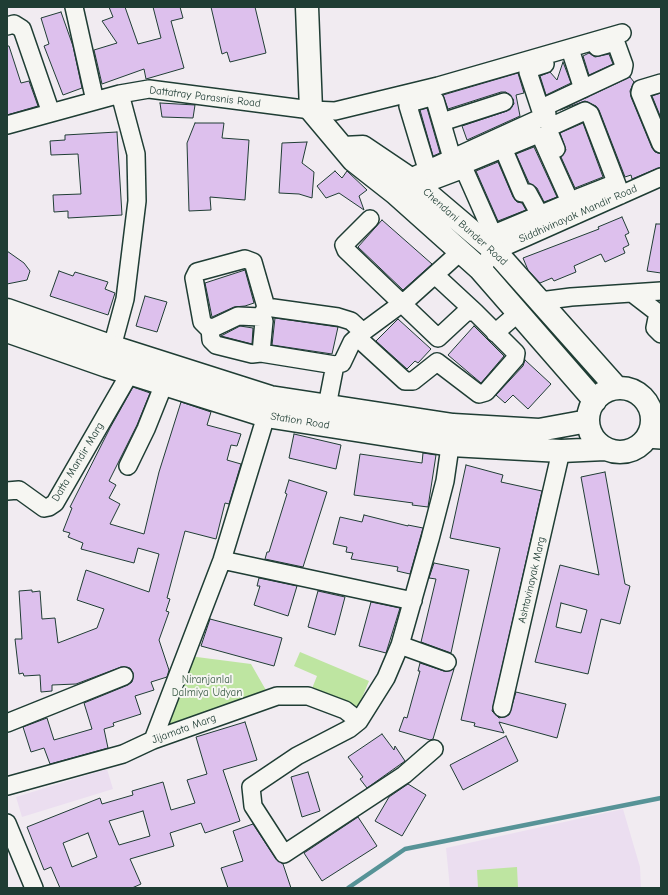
<!DOCTYPE html>
<html>
<head>
<meta charset="utf-8">
<style>
  body { margin:0 }
  #map { position:relative; width:668px; height:895px; overflow:hidden; background:#f1ebf1; font-family:"Comic Neue",sans-serif }
  canvas { display:block }
  .frame { position:absolute; inset:0; border:8px solid #1f3d34; pointer-events:none }
</style>
</head>
<body>
<div id="map">
<canvas width="668" height="895"></canvas>
<div class="frame"></div>
</div>
<script>
const g = document.querySelector('canvas').getContext('2d');
g.lineJoin = 'round';
function fillPath(path, color) { g.fillStyle = color; g.fill(path, 'evenodd'); }
const toPath = rows => new Path2D(rows.map(r => 'M' + r).join(''));
function trace(path, color, width, dash) { g.strokeStyle = color; g.lineWidth = width; g.lineCap = dash ? 'butt' : 'round'; g.setLineDash(dash || []); g.stroke(path); }
function write(font, color, halo, rows, align = 'center') {
  g.font = font + ' "Comic Neue",sans-serif'; g.lineWidth = 4; g.setLineDash([]); g.textBaseline = 'middle'; g.strokeStyle = halo; g.fillStyle = color; for (const [text, x, y, turn = 0] of rows) {
    g.save(); g.translate(x, y); g.rotate((+turn || 0) * Math.PI / 180); g.textAlign = isNaN(turn) ? turn : align; if (halo) g.strokeText(text, 0, 0); g.fillText(text, 0, 0); g.restore();
  }
}
const built = toPath([
  [107,769,113,789,22,817,16,797],
  [623,809,640,867,641,888,450,888,446,848]
]);
const green = toPath([
  [300,652,369,681,357,710,311,691,317,676,294,666],
  [189,656,251,664,267,692,157,735],
  [517,867,518,888,478,888,477,870]
]);
const stream = toPath([
  [348,888,405,849,661,798]
]);
const building = toPath([
  [109,7,125,7,138,44,161,38,153,7,180,7,183,18,171,21,184,68,146,79,144,69,102,84,94,50,117,43,102,21,113,17,109,7],
  [211,7,255,7,266,53,230,62,227,52,222,54,211,7],
  [61,12,73,46,82,88,63,95,44,46,49,44,41,18,61,12],
  [7,46,9,46,21,83,29,81,38,106,7,115,7,46],
  [589,53,595,57,609,54,613,64,589,75,583,56,589,53],
  [563,62,571,83,546,95,540,76,550,72,557,80,563,62],
  [518,73,524,93,516,95,520,116,467,140,462,126,507,111,514,104,513,99,506,92,501,92,448,109,443,95,518,73],
  [630,77,634,82,630,91,631,97,652,148,655,152,661,154,661,167,632,179,631,175,625,177,599,110,596,106,585,101,560,110,630,77],
  [661,93,661,118,652,96,661,93],
  [160,103,195,105,193,118,162,117,160,103],
  [427,108,440,153,433,156,420,110,427,108],
  [195,123,224,123,222,138,249,140,245,200,210,197,211,210,189,211,187,143,195,123],
  [583,123,603,177,575,188,561,157,566,150,560,133,583,123],
  [117,132,122,215,68,218,68,211,54,212,53,195,81,194,78,154,51,155,50,141,65,140,65,135,117,132],
  [307,142,302,163,314,172,312,198,299,194,279,193,282,143,307,142],
  [534,147,557,197,544,202,537,188,529,183,516,154,534,147],
  [498,162,513,197,517,202,522,203,526,210,498,221,476,171,498,162],
  [335,171,342,178,347,171,367,190,359,196,364,210,339,193,326,198,317,186,335,171],
  [622,217,629,233,625,235,629,245,623,248,625,253,605,262,601,254,574,266,576,272,554,281,552,278,540,283,528,270,523,258,599,229,598,227,622,217],
  [382,220,432,264,403,290,358,247,382,220],
  [656,224,661,224,661,273,647,271,656,224],
  [7,251,24,263,30,271,27,280,7,284,7,251],
  [245,270,254,303,245,306,234,307,212,317,205,283,245,270],
  [59,271,73,276,75,272,108,282,105,289,115,293,108,315,50,296,59,271],
  [145,296,167,302,157,332,136,326,145,296],
  [275,318,338,327,332,354,272,345,275,318],
  [398,319,431,349,418,363,415,361,407,369,376,341,398,319],
  [240,326,253,328,252,344,221,336,240,326],
  [474,326,504,356,481,383,448,355,474,326],
  [525,360,551,384,528,409,513,395,505,403,496,395,523,366,525,360],
  [133,387,150,393,137,425,109,481,116,485,109,498,120,504,110,524,144,534,159,472,181,402,211,412,207,425,241,434,237,446,231,445,227,460,241,464,229,504,225,503,216,539,185,531,167,598,170,599,166,611,169,612,159,640,169,670,167,677,151,682,154,690,135,696,141,714,113,723,114,726,104,729,108,748,50,764,44,748,31,752,23,727,47,718,54,740,92,729,84,703,128,685,132,682,133,673,130,668,121,667,76,684,52,685,52,691,41,692,40,675,24,676,23,673,19,674,15,639,22,639,19,591,32,590,32,592,40,591,42,619,55,618,58,643,97,628,104,609,77,600,86,570,149,592,159,554,138,548,134,563,81,549,83,543,68,537,70,533,63,531,72,508,70,507,110,428,133,387],
  [294,434,341,445,336,469,289,458,294,434],
  [423,453,436,455,428,507,412,505,413,503,354,495,360,454,422,463,423,453],
  [466,465,503,475,501,482,542,491,492,711,499,718,509,715,516,692,566,704,557,738,499,722,504,733,474,726,475,723,461,720,500,548,450,538,466,465],
  [605,472,625,584,630,586,620,624,601,619,588,674,535,662,560,565,599,575,581,477,605,472],
  [561,603,587,610,581,633,556,627,561,603],
  [289,480,327,492,303,567,265,559,267,552,269,552,287,494,285,493,289,480],
  [364,515,408,526,408,525,423,528,410,574,397,571,398,567,351,559,353,553,346,552,347,547,333,544,340,517,362,522,364,515],
  [434,563,469,570,451,653,421,642,436,579,429,578,434,563],
  [259,578,297,586,288,616,254,605,260,586,257,586,259,578],
  [318,591,345,597,335,635,308,627,318,591],
  [371,602,400,608,386,653,359,646,371,602],
  [210,619,282,638,274,666,201,646,210,619],
  [420,663,444,671,454,669,433,739,430,740,399,731,404,717,407,718,420,671,418,671,420,663],
  [245,722,257,760,223,770,240,821,205,833,201,823,170,833,174,846,130,859,141,884,132,888,60,888,51,867,44,870,27,827,100,798,102,804,133,795,132,791,163,782,171,810,195,803,187,780,207,774,196,737,245,722],
  [143,811,150,836,119,845,109,821,143,811],
  [88,833,97,857,72,867,63,843,88,833],
  [382,734,394,750,395,746,405,761,367,788,360,779,363,777,348,757,382,734],
  [506,736,518,761,463,790,450,765,506,736],
  [308,772,320,811,302,817,291,777,308,772],
  [408,784,426,795,402,836,375,821,389,797,408,784],
  [358,817,377,846,322,881,304,853,358,817],
  [253,824,276,859,283,864,291,888,228,888,221,868,243,861,233,831,253,824]
]);
const street = toPath([
  [74,7,95,101],
  [7,26,14,24,22,29,51,113],
  [570,49,583,89],
  [661,83,641,89,640,93,661,144],
  [543,117,528,72,529,69,545,64],
  [442,122,504,102],
  [7,125,120,94,149,89,311,110,335,111,438,86,622,33],
  [503,148,522,193,528,193,540,215],
  [556,149,549,132,550,127,585,111,590,114,621,195],
  [427,169,408,106,409,103,431,97,435,100,452,158],
  [402,186,409,178,547,115,546,106,623,70,624,65,616,43,611,43,597,47],
  [410,193,419,186,464,169],
  [578,198,616,183],
  [570,202,496,233,491,230,464,169,466,164,536,135,541,137,576,215],
  [480,269,495,251,661,177],
  [435,275,475,312],
  [632,293,658,313],
  [540,301,571,297,661,291],
  [266,307,338,317,351,321,363,332],
  [658,313,655,328,661,334],
  [261,317,266,307,253,262,245,259,197,272,194,278,202,322,208,328,215,327,238,316,261,317,264,321,261,353,335,365,342,363,352,342,363,332,409,298,460,252],
  [210,328,211,340,216,345,252,354,261,353],
  [495,333,518,313],
  [358,338,405,381,413,381,437,362,479,394,486,392,515,359,516,353,475,312,466,312,438,338,346,250,344,245,370,219],
  [109,358,125,299,137,201,136,154,120,94],
  [327,406,335,365],
  [652,413,661,413],
  [646,439,661,440],
  [128,466,146,429,164,384],
  [7,491,19,490,44,508,49,507,55,503,130,373],
  [222,560,413,601],
  [400,645,447,662],
  [502,708,561,451],
  [7,723,124,676],
  [153,740,222,560,266,416],
  [434,749,404,775,284,854,253,806,251,787,297,756,349,729,359,721,386,678,400,645,430,539,445,481,452,433],
  [7,786,123,754,153,740,277,696,308,696,345,710,359,721],
  [7,823,34,888]
]);
const secondary = toPath([
  [307,7,311,110,353,160,395,193,480,269,595,401],
  [343,148,363,147,409,178,495,251,617,388],
  [7,310,113,347,270,397,453,425,539,430,588,421],
  [7,331,107,366,266,416,451,445,561,451,605,449],
  '588 420a32 32 0 1 1 64 0a32 32 0 1 1-64 0Z'
]);
const streetNames = [
  ["Dattatray Parasnis Road",205,97,7],
  ["Siddhivinayak Mandir Road",578,214,-24],
  ["Chendani Bunder Road",465,227,42],
  ["Station Road",300,421,9],
  ["Datta Mandir Marg",78,462,-59],
  ["Ashtavinayak Marg",532,580,-77],
  ["Jijamata Marg",184,729,-20]
];
const parkNames = [
  ["Niranjanlal",207,680],
  ["Dalmiya Udyan",207,693]
];
fillPath(built, '#ebdef0');
fillPath(green, '#bee5a1');
trace(stream, '#579397', 4.5);
fillPath(building, '#ddc0ed');
trace(building, '#1f3d34', 1);
trace(street, '#1f3d34', 20);
trace(secondary, '#1f3d34', 25);
trace(street, '#f6f6f2', 17);
trace(secondary, '#f6f6f2', 22);
write('11px', '#1f3d34', '#f6f6f2', streetNames);
write('11px', '#3f5f4a', '#f6f6f2', parkNames);
</script>
</body>
</html>
